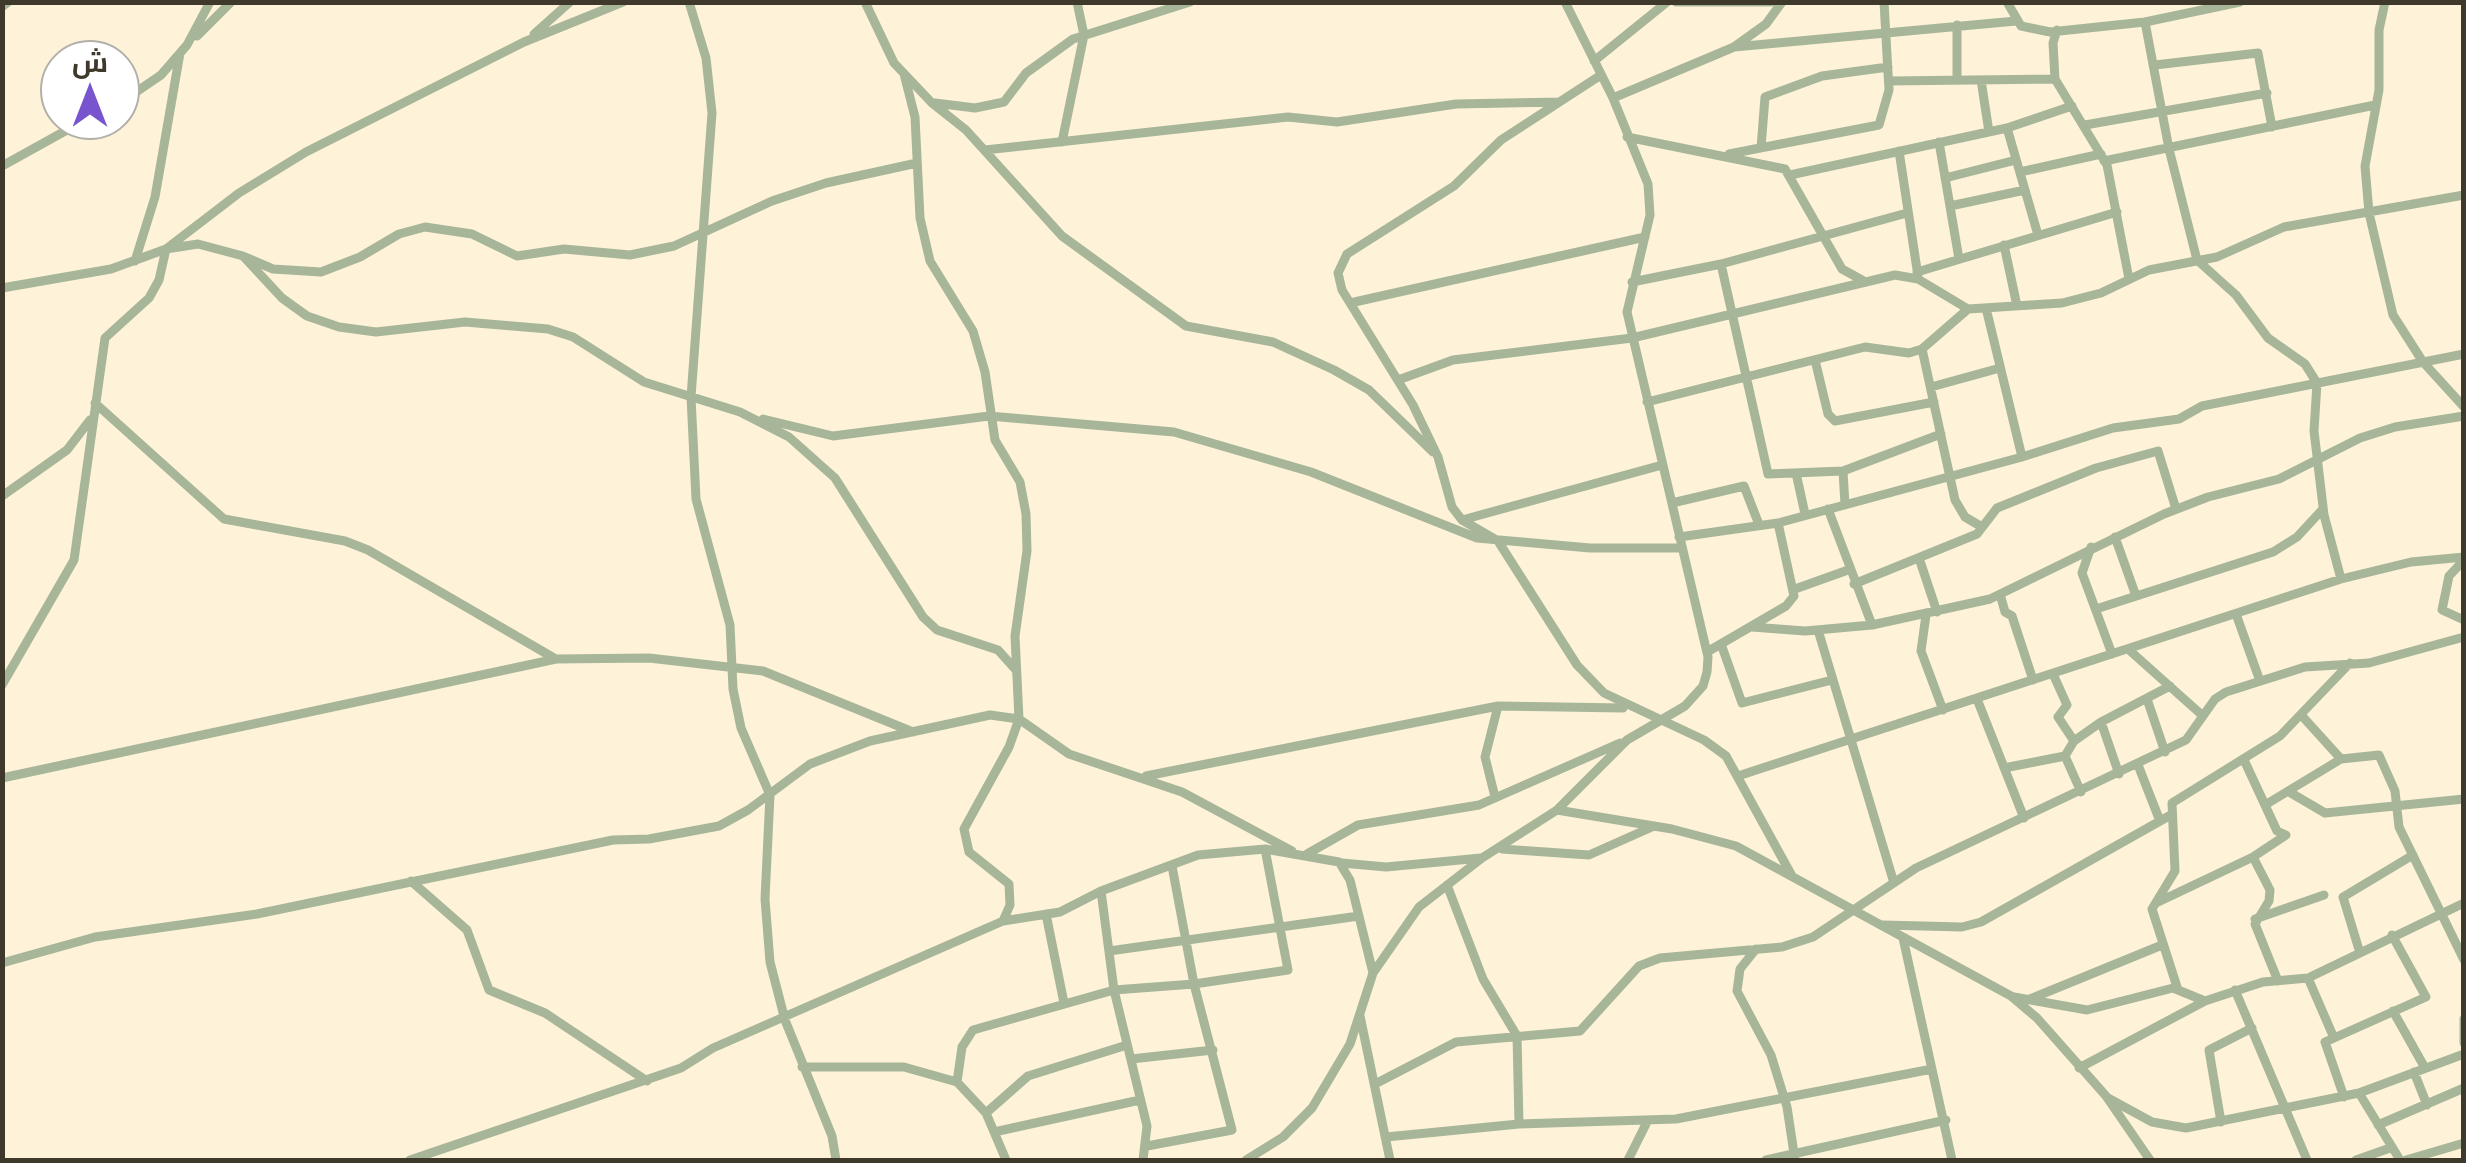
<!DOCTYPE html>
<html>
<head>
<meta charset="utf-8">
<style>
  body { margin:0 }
  #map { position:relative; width:2466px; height:1163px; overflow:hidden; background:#fef3d8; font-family:Montserrat,Cairo,sans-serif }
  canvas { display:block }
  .frame { position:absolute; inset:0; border:5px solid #3f392c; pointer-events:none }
  .north { position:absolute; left:40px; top:40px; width:100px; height:100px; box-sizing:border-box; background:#fff; border:2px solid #b2b0ab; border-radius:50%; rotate:0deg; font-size:28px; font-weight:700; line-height:40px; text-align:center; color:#3f392c }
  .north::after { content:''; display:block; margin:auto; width:35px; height:45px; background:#7855cf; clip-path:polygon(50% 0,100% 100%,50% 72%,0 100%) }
</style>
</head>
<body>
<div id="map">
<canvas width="2466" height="1163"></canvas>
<div class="frame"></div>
<div class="north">ش</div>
</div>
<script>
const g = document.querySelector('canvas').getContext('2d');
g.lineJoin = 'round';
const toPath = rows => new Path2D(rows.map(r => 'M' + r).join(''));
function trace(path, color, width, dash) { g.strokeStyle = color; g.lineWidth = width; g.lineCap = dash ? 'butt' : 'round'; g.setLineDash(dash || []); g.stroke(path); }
const street = toPath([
  [689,2,706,58,712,113,691,397,696,499,730,625,733,689,741,728,770,795,765,899,770,962,785,1020,832,1136,836,1160],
  [865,2,894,63,932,103,966,130,1062,236,1186,326,1273,342,1334,370,1369,390,1433,452],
  [1676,2,1771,2],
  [2007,2,2021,26,2050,32,2145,22,2240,2],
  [2385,2,2379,30,2379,90,2365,166,2369,213,2393,315,2423,362,2464,407],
  [2,7,8,2],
  [2145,22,2169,149,2197,260,2236,295,2268,338,2305,364,2317,383,2314,431,2324,515,2341,579],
  [1957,25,1957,80],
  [2057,30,2053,43,2055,79,2107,165,2129,279],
  [534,34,570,2],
  [197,36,231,2],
  [1734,47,2016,21],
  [1594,61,1667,2],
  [2155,65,2258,53,2272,127],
  [904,74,915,117,920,218,930,261,973,331,985,372,995,440,1020,482,1026,514,1027,551,1015,636,1019,719,1009,747,964,829,969,852,1009,884,1010,905,1003,921],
  [1601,75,1501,140,1454,186,1347,254,1338,273,1342,290,1413,405,1438,457,1452,507,1462,520,1498,541,1577,665,1604,693,1704,740,1726,756,1792,876],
  [1981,80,1989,132],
  [1889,81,2055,79],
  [1613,98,1734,47,1766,24,1782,2],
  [120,103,161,75,187,45,210,2],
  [935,103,975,108,1004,102,1026,73,1073,39,1190,2],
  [2085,125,2267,93],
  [2007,128,2038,235],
  [1627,137,1785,169,1842,269,1862,280],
  [1062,142,1084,35,1077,2],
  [1939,142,1959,259],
  [1761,148,1765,97,1822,76,1888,67],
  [985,150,1288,117,1337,122,1456,104,1559,102],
  [1899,151,1918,276],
  [1729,154,1879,125,1889,90,1884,2],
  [2104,161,2375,105],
  [2,166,85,120],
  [2020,172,2101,154],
  [1790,175,2007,128,2072,106],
  [1945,178,2016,160],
  [1950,206,2025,190],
  [2004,245,2017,306],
  [245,257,273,269,321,272,360,257,399,234,425,227,472,234,517,256,564,249,630,255,674,246,772,201,826,183,917,163],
  [135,261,155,197,180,53],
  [1721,264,1768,474,1843,471,1941,434],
  [1917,272,2117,212],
  [1632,282,1721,264,1907,213],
  [2,288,111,269,166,249,198,244,243,256,282,298,307,316,339,327,376,332,465,322,548,329,573,337,644,382,740,412,789,437,835,478,923,617,937,630,998,650,1016,670],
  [1350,303,1645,237],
  [1986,308,2022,457],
  [1922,349,1955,500,1965,517,1982,527],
  [1815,360,1828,414,1835,421,1934,402],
  [1398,380,1453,360,1632,338,1895,275,1918,279,1968,309,2062,303,2101,293,2149,270,2217,257,2284,227,2464,195],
  [1931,387,2000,368],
  [1647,402,1865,347,1909,353,1922,349,1968,309],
  [95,403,224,519,345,541,368,550,554,658],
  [763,419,833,436,989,416,1174,432,1311,472,1477,538,1590,548,1682,548],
  [1843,471,1845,505],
  [1796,473,1805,514],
  [2,496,67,450,90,420],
  [1672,503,1744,486,1758,522],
  [1828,509,1872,625],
  [1462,520,1662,465],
  [1679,537,1778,523],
  [2115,537,2136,596],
  [2091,547,2082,573,2112,654],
  [1919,558,1937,612],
  [2464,560,2449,576,2442,610,2464,620],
  [1854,584,1977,534,1997,508,2096,468,2158,451,2176,509],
  [1795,589,1848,570],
  [2000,594,2005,612,2012,616,2033,680],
  [2096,609,2273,552,2297,537,2322,510],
  [2236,614,2260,681],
  [1926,615,1921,651,1943,710],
  [1752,627,1805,631,1872,625,1990,599,2164,514,2208,497,2279,479,2360,438,2395,427,2464,416],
  [1818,630,1894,883],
  [1721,644,1742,703,1832,680],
  [2128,649,2203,716],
  [1707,652,1786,606,1794,596,1778,523,2022,457,2113,428,2179,419,2202,406,2464,354],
  [2053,674,2067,705,2058,717,2074,741],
  [2,685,74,560,105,338,149,298,159,280,166,249,239,193,306,152,524,42,623,2],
  [1977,699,2024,818],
  [2147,699,2165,752],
  [2303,717,2341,759],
  [2101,722,2119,774],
  [2065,756,2081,792],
  [2245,762,2277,831,2286,835,2253,857,2270,890,2269,901,2255,924,2278,981],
  [2138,765,2160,821],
  [2004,768,2065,756,2074,741,2101,722,2170,686],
  [1741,775,2341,579,2411,562,2464,557],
  [1146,776,1498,706,1623,708],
  [2,778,556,659,649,658,763,671,913,732],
  [2291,793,2325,813,2464,799],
  [1495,797,1485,757,1498,706],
  [2265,805,2341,759,2379,755,2395,791,2399,827,2464,960],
  [1557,810,1672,829,1736,846,2011,996,2037,1018,2106,1096,2150,1160],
  [1502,849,1589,855,1652,827],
  [1307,854,1358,825,1479,805,1620,743],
  [1342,863,1386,867,1481,858],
  [411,881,467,930,489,990,545,1013,647,1081],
  [1447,885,1483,979,1517,1036,1519,1124],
  [1101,891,1114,990,1147,1126,1143,1160],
  [2156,903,2253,857],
  [1046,914,1064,1003],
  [2255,919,2324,895],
  [1883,925,1962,927,1981,922,2169,816],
  [1903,938,1952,1160],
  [1756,949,1740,969,1737,991,1771,1055,1787,1107,1795,1160],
  [1109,951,1359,916],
  [2360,953,2343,897,2413,855],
  [2,963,95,937,257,914,613,840,649,839,719,826,748,810,810,764,870,741,990,715,1019,719,1069,754,1182,792,1292,851],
  [2308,978,2334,1038],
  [2178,990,2152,909,2175,871,2172,803,2280,736,2350,663],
  [2235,990,2307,1160],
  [2014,997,2087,1010,2173,988,2205,1001],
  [2030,999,2162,945],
  [2393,1011,2425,1068],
  [1360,1016,1390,1160],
  [2464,1019,2464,1043],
  [1131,1059,1213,1050],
  [802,1067,904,1067,957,1082,986,1113,1006,1160],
  [2079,1068,2205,1001,2263,982,2308,978,2464,903],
  [2414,1072,2427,1105],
  [957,1082,962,1047,973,1030,1114,990,1194,984,1288,970,1265,849],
  [1375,1084,1456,1042,1580,1031,1639,966,1660,958,1782,947,1813,937,1916,868,2186,740,2215,699,2226,692,2305,667,2369,663,2464,637],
  [2359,1093,2400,1160],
  [2344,1097,2325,1042,2426,997,2392,935],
  [2108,1098,2152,1122,2186,1128,2359,1093,2464,1054],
  [986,1113,1028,1076,1127,1045],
  [2221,1122,2209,1050,2252,1028],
  [2378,1125,2464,1088],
  [994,1132,1140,1100],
  [1386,1137,1519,1124,1676,1119,1932,1069],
  [1147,1146,1232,1130,1194,984,1172,866],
  [410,1160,681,1068,713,1048,1003,921,1060,912,1101,891,1198,855,1265,849,1339,862,1350,880,1373,973],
  [1246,1160,1283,1137,1312,1108,1350,1044,1373,973,1419,907,1482,858,1557,810,1627,740,1685,706,1703,686,1707,672,1708,657,1627,312,1650,215,1648,184,1613,98,1565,2],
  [1628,1160,1647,1122],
  [1766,1160,1946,1120],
  [2356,1160,2390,1148],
  [2406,1160,2464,1143]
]);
trace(street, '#a7b698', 9);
</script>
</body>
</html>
